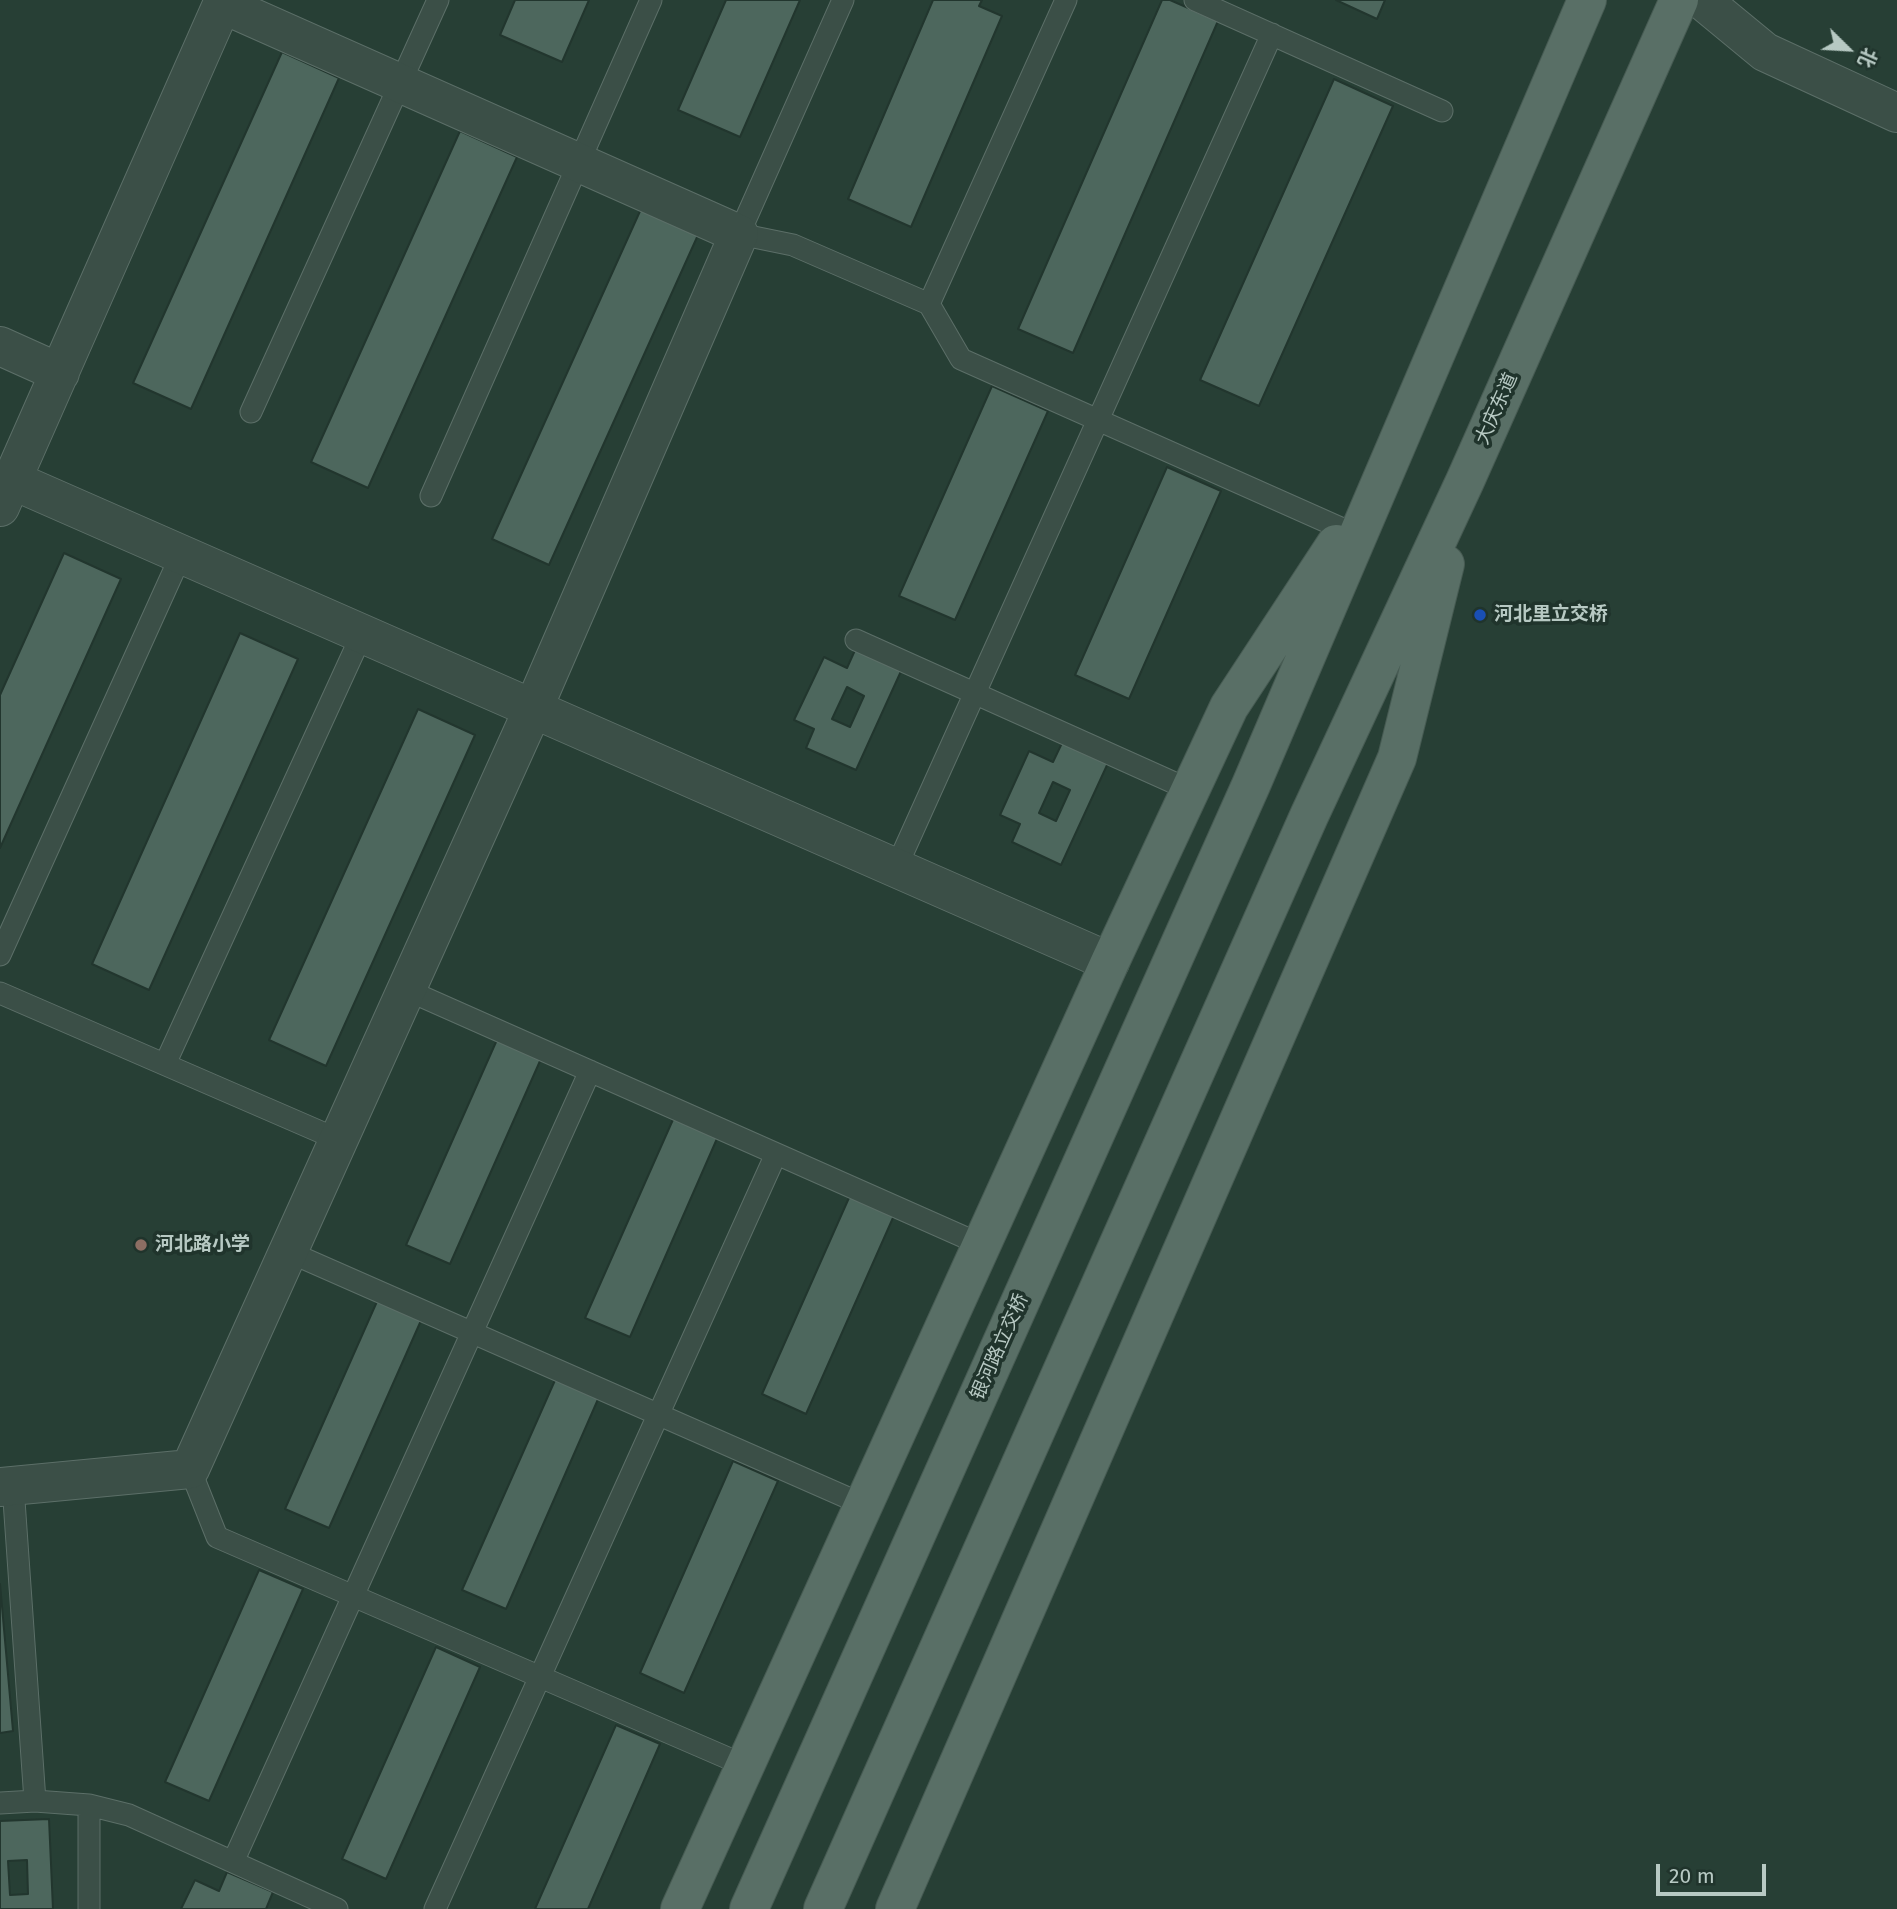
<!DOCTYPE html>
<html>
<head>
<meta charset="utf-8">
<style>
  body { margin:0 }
  #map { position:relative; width:1897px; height:1909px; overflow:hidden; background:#273f35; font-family:"Fira Sans","Noto Sans SC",sans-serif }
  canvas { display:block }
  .north { position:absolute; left:1813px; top:14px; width:70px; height:70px; -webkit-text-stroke:5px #20342c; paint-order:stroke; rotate:114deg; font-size:19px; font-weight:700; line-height:28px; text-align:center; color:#b7c9c3 }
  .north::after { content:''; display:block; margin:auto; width:24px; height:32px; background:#b7c9c3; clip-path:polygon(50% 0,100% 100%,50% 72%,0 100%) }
  .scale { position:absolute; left:1656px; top:1864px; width:110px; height:32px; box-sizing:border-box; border:4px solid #b7c9c3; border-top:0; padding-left:9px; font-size:21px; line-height:24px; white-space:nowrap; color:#b7c9c3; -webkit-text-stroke:5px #20342c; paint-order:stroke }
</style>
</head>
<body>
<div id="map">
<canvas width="1897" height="1909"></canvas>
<div class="north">北</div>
<div class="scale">20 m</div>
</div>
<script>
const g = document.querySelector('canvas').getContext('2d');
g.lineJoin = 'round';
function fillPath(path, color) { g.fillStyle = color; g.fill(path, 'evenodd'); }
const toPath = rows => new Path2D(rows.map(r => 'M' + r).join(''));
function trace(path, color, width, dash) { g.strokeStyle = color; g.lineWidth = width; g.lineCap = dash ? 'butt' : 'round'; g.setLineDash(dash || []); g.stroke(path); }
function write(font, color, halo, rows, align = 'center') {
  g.font = font + ' "Fira Sans","Noto Sans SC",sans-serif'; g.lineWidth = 7; g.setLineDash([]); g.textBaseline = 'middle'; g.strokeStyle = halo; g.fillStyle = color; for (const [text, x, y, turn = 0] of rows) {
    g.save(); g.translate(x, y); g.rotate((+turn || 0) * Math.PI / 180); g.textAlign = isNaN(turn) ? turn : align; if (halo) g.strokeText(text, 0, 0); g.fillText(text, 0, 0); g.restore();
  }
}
const building = toPath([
  [515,0,589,0,562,62,500,35,515,0],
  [726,0,800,0,740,137,678,110,726,0],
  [933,0,982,0,979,6,1002,16,911,227,848,199,933,0],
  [1162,0,1170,0,1218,21,1073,353,1018,329,1162,0],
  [1336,0,1385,0,1377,19,1336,0],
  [282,52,339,78,191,409,133,383,282,52],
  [1334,79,1393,106,1259,406,1200,380,1334,79],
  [460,131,517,157,368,488,311,462,460,131],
  [641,209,698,235,549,565,492,539,641,209],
  [992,386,1048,411,955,620,899,596,992,386],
  [1167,467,1221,491,1129,699,1075,675,1167,467],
  [64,553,121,579,0,848,0,695,64,553],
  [240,633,298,659,149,990,92,964,240,633],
  [856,648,902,669,856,770,806,748,814,729,794,720,824,657,847,668,856,648],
  [847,687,864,696,850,727,832,719,847,687],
  [418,709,475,735,326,1066,269,1040,418,709],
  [1062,743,1108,763,1061,865,1012,842,1020,824,1000,815,1029,751,1053,762,1062,743],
  [1053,782,1070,790,1056,821,1039,813,1053,782],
  [500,1033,544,1052,450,1264,406,1245,500,1033],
  [679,1106,723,1125,630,1337,585,1318,679,1106],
  [856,1182,900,1202,806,1414,762,1394,856,1182],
  [379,1297,423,1316,329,1528,285,1509,379,1297],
  [556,1378,599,1397,506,1609,462,1590,556,1378],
  [733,1461,778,1481,684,1693,640,1673,733,1461],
  [259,1570,303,1589,209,1801,165,1782,259,1570],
  [0,1584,13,1731,0,1733,0,1584],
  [436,1647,480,1667,386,1879,342,1859,436,1647],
  [616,1725,660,1744,588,1909,535,1909,616,1725],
  [49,1819,53,1909,0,1909,0,1821,49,1819],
  [27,1860,28,1894,10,1895,8,1861,27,1860],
  [227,1872,273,1892,266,1909,181,1909,195,1880,219,1891,227,1872]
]);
const service = toPath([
  [843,0,739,234,793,245,929,304,961,359,1345,530],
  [1195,0,1442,111],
  [929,304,1066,0],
  [251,412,438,0],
  [431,496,651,0],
  [856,640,1190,790],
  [896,868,1272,34],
  [0,955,181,555],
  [407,990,982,1245],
  [0,993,339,1140],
  [165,1064,362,634],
  [289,1252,864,1505],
  [190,1469,217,1537,746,1766],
  [13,1486,35,1801],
  [0,1803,35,1801,89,1805,129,1815,337,1909],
  [233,1862,590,1071],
  [89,1909,89,1805],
  [435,1909,776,1154]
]);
const minor = toPath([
  [1702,0,1765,52,1897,113],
  [0,346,60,373],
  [12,480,1110,962],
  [0,507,224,0],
  [0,1487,190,1469,533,709,739,234,222,4]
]);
const primary = toPath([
  [680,1909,1110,962,1229,707,1336,544],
  [749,1909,1251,785,1587,0],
  [823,1909,1309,816,1465,481,1679,0],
  [895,1909,1397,758,1445,564]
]);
const markers = [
  [1480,615,7,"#1a4fb4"],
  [141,1245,7,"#8d6e63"]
];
const streetNames = [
  ["大庆东道",1497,409,-66],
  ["银河路立交桥",1000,1347,-66]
];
const poiNames = [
  ["河北里立交桥",1494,615],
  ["河北路小学",155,1245]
];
fillPath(building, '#4d675d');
trace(building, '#22362e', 2);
trace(service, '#5c6f68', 23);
trace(minor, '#5c6f68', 40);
trace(primary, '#475b53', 40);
trace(service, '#3b4f47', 21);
trace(minor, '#3b4f47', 38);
trace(primary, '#596f66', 38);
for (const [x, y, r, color] of markers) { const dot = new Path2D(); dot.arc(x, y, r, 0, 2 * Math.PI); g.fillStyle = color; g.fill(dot); trace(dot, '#20342c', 2.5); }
write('19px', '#b7c9c3', '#20342c', streetNames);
write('bold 19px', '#b7c9c3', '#20342c', poiNames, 'left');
</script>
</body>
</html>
